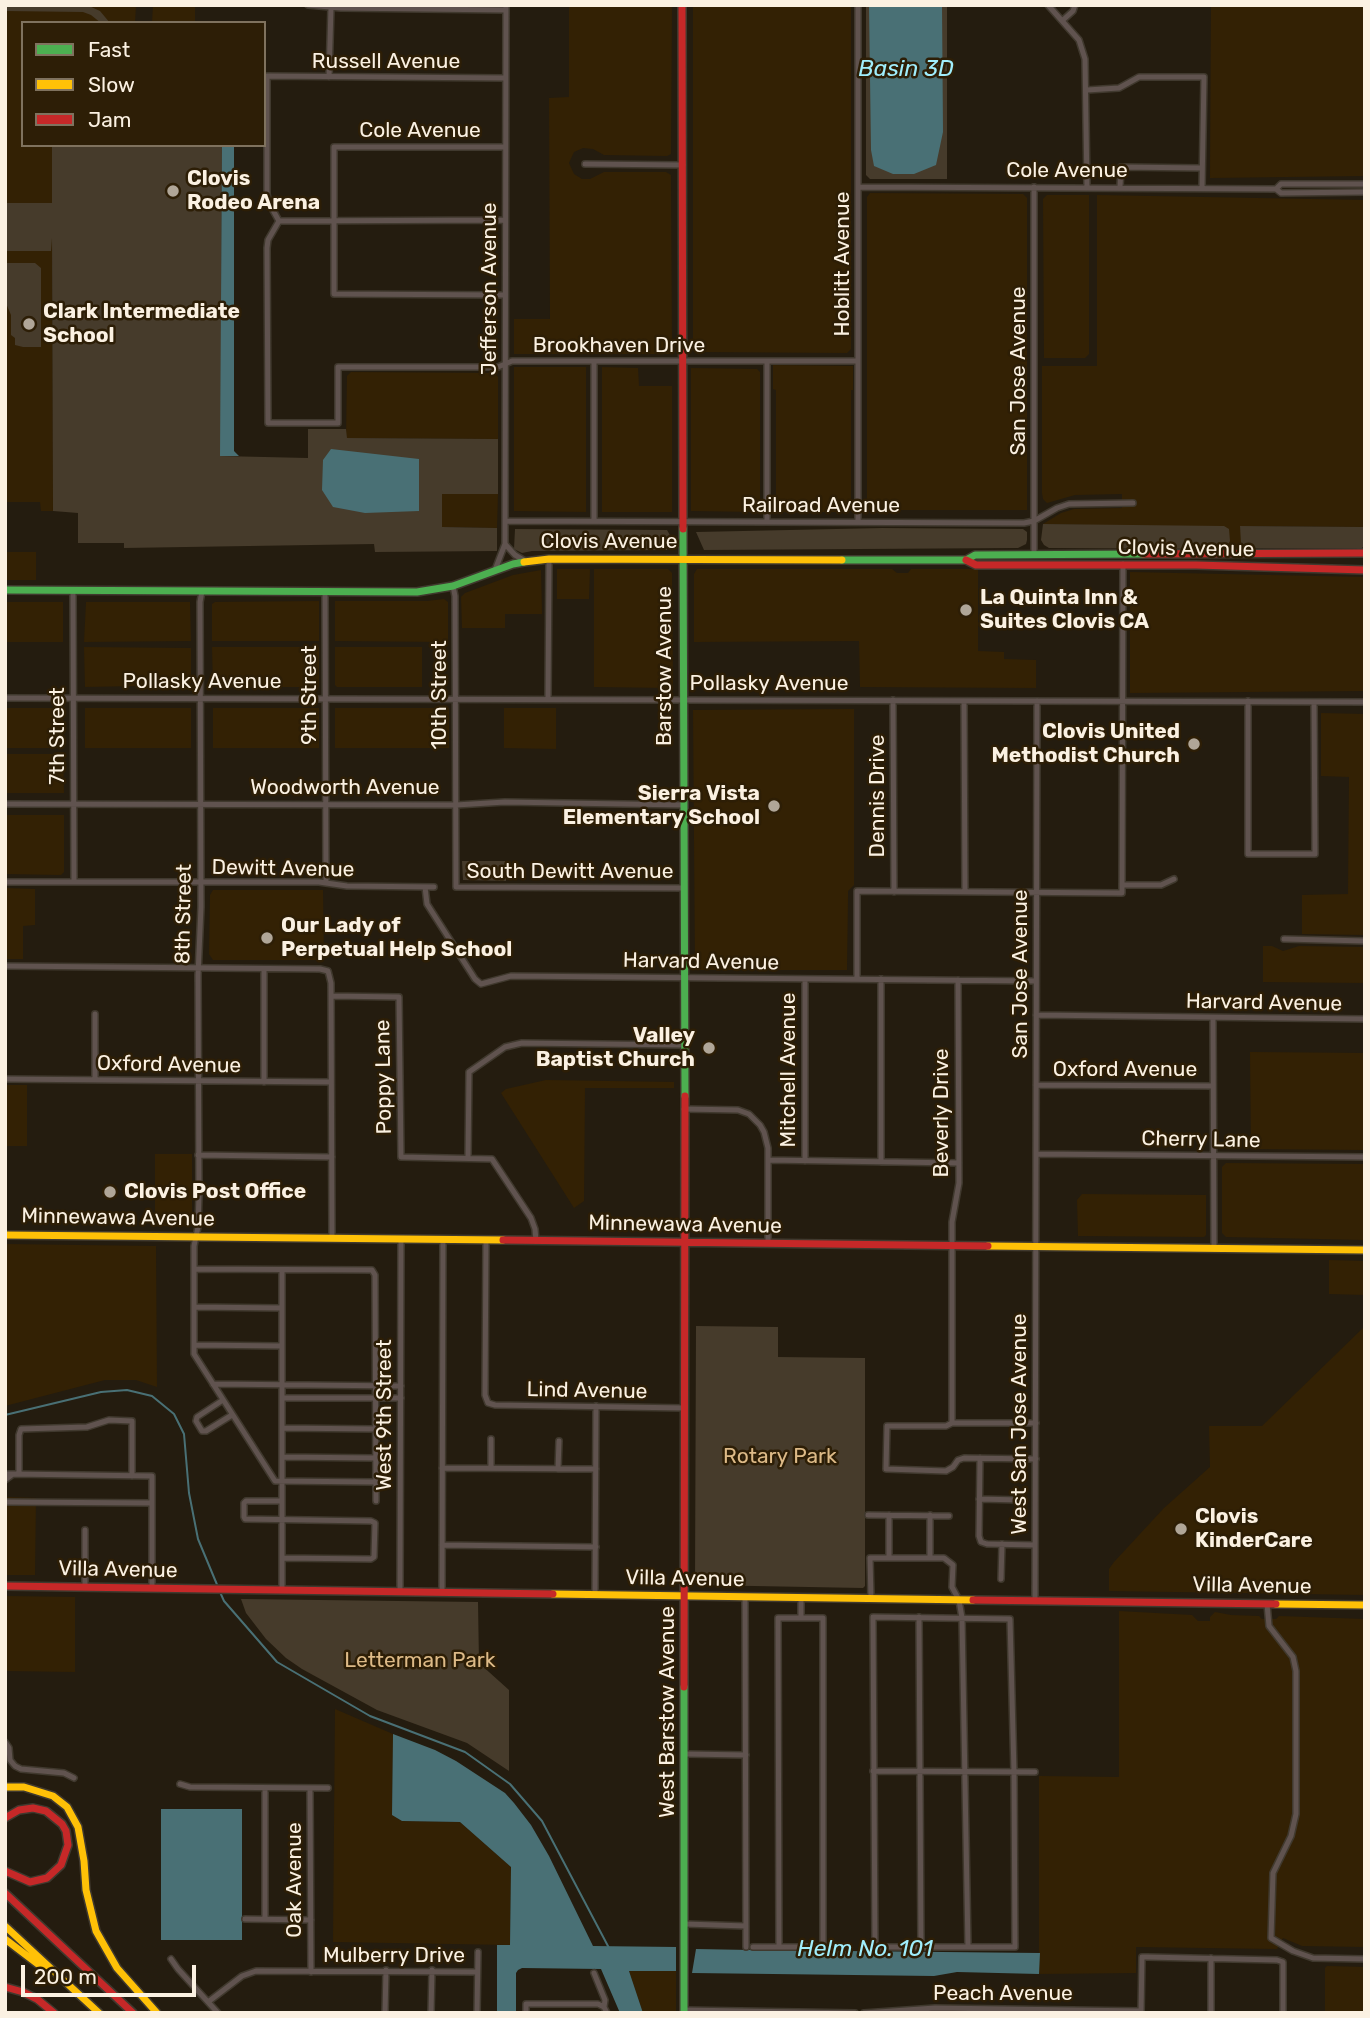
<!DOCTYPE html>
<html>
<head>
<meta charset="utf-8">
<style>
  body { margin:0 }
  #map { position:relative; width:1370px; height:2018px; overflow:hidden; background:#241c0f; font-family:Rubik,sans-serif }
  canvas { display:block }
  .frame { position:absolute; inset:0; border:7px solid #fbf1e2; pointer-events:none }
  .legend { position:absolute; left:21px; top:21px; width:245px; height:126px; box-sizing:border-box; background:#2d1e06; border:2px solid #7f725e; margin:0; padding:9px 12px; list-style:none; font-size:21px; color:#fbf1e2 }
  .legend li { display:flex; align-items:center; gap:14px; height:35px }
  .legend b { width:35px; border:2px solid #7f725e }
  .scale { position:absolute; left:21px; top:1965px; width:175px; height:32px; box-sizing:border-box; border:4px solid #fbf1e2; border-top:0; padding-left:9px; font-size:21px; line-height:24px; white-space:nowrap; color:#fbf1e2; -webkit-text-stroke:5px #2d1e06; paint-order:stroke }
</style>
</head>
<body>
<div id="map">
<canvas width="1370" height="2018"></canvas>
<div class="frame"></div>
<ul class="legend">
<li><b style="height:9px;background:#4caf50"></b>Fast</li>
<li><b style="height:9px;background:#ffc107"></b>Slow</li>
<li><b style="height:9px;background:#c62828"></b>Jam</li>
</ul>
<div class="scale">200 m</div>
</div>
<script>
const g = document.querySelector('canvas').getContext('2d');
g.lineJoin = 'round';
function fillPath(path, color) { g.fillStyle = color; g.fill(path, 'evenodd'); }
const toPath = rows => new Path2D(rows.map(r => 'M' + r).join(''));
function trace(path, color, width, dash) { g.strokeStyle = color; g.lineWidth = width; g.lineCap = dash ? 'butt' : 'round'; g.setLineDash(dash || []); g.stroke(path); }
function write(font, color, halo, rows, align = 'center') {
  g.font = font + ' Rubik,sans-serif'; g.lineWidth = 5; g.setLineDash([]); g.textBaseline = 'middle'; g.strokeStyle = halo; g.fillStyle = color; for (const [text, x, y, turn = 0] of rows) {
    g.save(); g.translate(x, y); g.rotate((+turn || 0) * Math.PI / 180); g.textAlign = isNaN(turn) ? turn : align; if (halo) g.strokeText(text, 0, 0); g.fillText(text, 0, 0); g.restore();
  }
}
const built = toPath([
  [5,5,136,5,135,23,23,23,23,145,52,145,53,511,41,511,40,502,5,502],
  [153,5,195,5,195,23,152,23],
  [569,5,672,5,671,154,667,156,604,155,593,149,583,148,574,152,569,163,574,174,582,179,590,179,604,172,666,172,671,175,672,351,669,354,514,354,514,319,550,319,549,98,569,97],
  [693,5,851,5,851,349,847,353,698,352,693,347],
  [1211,5,1365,5,1365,176,1210,178],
  [870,193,1023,194,1027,198,1027,510,867,510,867,197],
  [1047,195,1089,195,1089,354,1085,358,1044,358,1043,199],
  [1097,195,1365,200,1365,527,1240,526,1244,546,1249,548,1222,549,1229,545,1134,526,1043,524,1061,513,1074,509,1122,508,1122,494,1075,495,1047,503,1043,499,1042,493,1042,366,1097,366],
  [773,365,853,366,853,390,851,390,851,508,847,512,777,512,776,510,776,390,773,389],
  [514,367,586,367,586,512,514,511],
  [602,367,638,368,639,386,672,386,672,512,602,512],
  [691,368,757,369,760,372,760,509,757,512,691,511],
  [351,372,494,373,498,377,498,439,346,438,347,376],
  [442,493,498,494,497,528,442,527],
  [5,552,36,552,36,580,5,580],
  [557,569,590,569,589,599,557,599],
  [594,569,668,569,672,573,673,686,671,688,594,687],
  [697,569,892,569,897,573,908,573,911,569,978,569,978,651,1004,652,1004,659,1036,660,1036,688,860,687,859,641,694,642,694,574],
  [541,570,542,614,505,614,505,628,462,628,461,597,465,593,513,575],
  [1130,572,1365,577,1365,691,1130,693],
  [444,599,448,602,448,642,335,641,335,601,427,601],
  [319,601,319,641,212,641,212,604,215,602],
  [5,602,63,602,63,642,5,642],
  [86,602,190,602,191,641,84,642],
  [84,647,191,648,191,685,85,687],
  [212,647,319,647,319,687,213,687],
  [335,647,422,647,422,687,337,687,335,685],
  [5,708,63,708,63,748,5,748],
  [85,708,191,708,191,748,85,748],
  [213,708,319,708,319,748,213,748],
  [335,708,449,708,449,748,335,748],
  [504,708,556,708,556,749,504,748],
  [854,709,854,885,848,891,848,897,847,970,698,970,695,968,693,710],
  [1321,713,1365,714,1365,935,1302,934,1302,895,1348,894,1349,777,1321,776],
  [5,754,63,754,64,793,5,793],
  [5,815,64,815,64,872,61,875,5,874],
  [5,888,35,889,35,925,23,926,23,959,5,959],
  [213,890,323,890,324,960,213,960,209,954,210,895],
  [1263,946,1272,946,1283,951,1299,946,1365,947,1365,983,1263,982],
  [1250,1052,1365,1053,1365,1150,1251,1149],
  [546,1080,674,1082,674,1088,585,1088,584,1201,574,1208,501,1093,506,1089],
  [5,1085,27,1085,27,1146,5,1146],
  [155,1154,192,1154,192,1224,190,1226,155,1226],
  [1226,1163,1365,1164,1365,1240,1226,1237,1222,1233,1222,1167],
  [1082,1194,1206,1195,1206,1235,1204,1237,1078,1236,1077,1200],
  [5,1244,156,1246,157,1387,136,1380,105,1380,5,1406],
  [1329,1260,1365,1261,1365,1295,1329,1294],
  [1365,1326,1365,1595,1109,1591,1109,1569,1114,1562,1164,1508,1210,1467,1209,1426,1262,1426],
  [5,1497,36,1498,35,1575,5,1575],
  [5,1596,75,1597,75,1672,5,1671],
  [1119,1611,1192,1615,1198,1621,1210,1621,1210,1617,1215,1612,1231,1615,1259,1616,1262,1619,1276,1619,1279,1616,1365,1619,1365,1947,1302,1946,1283,1938,1277,1949,1136,1947,1136,1973,1039,1974,1039,1776,1119,1777],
  [335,1709,393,1734,392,1815,402,1821,460,1822,511,1867,510,1945,333,1942],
  [1327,1966,1365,1967,1365,2013,1325,2013,1325,1968],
  [629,1971,676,1971,676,2013,643,2013]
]);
const green = toPath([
  [5,5,87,5,100,11,110,23,101,23,91,15,83,12,5,11],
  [866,5,947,5,947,179,870,179,866,175],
  [52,145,222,145,221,456,308,458,308,429,346,429,347,438,498,439,498,494,442,494,442,527,497,528,497,551,375,552,374,544,124,548,124,543,78,543,78,513,53,511,52,238,51,251,5,251,5,203,52,203],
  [5,263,35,263,41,268,41,347,23,347,15,345,15,338,11,335,11,315,5,301],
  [1043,524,1224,526,1229,529,1230,541,1226,548,1222,549,1049,548,1044,545,1041,540],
  [1240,526,1365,527,1365,545,1362,548,1249,548,1241,543],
  [882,528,1023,529,1027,532,1027,540,1026,544,1018,548,704,550,696,532],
  [515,529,667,530,671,537,667,550,532,551,522,553,514,549],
  [462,861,506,861,506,881,463,880],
  [696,1326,778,1327,778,1357,865,1358,865,1586,863,1588,699,1585,695,1581],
  [241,1599,478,1602,479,1663,509,1690,509,1771,467,1743,377,1710,302,1669,286,1658,266,1639,246,1613]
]);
const water = toPath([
  [869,5,942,5,943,132,936,165,914,174,893,174,874,166,871,150],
  [222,145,234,145,234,451,239,456,220,456],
  [331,449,419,459,419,511,365,513,333,507,322,490,323,460],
  [393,1734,435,1750,456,1761,505,1793,514,1803,531,1825,549,1856,593,1946,676,1947,676,1971,629,1971,643,2013,620,2013,601,1969,522,1968,518,1970,516,1973,516,2013,497,2013,497,1945,510,1945,511,1867,460,1822,402,1821,392,1815],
  [161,1809,242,1809,242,1940,161,1940],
  [696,1949,750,1950,1040,1953,1039,1974,957,1972,934,1976,692,1973]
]);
const stream = toPath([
  [5,1415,101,1392,127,1390,152,1396,174,1414,184,1434,189,1493,198,1539,218,1587],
  [220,1592,224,1601,277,1662,370,1716,465,1752,510,1784,542,1821,609,1948]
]);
const street = toPath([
  [308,5,341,8,506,10],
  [1048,5,1079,40,1085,59,1087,187],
  [1063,20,1073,11,1075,5],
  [329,77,331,7],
  [505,78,267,76,267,194,269,203,279,221,268,240,267,248,268,423,338,423,338,367,498,367,512,361,858,361],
  [1087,90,1119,88,1139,77,1204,77,1202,188],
  [505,147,334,147,334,294,505,295],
  [585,164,683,165],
  [859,187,1276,189,1281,193,1365,192],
  [1120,187,1121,167,1202,168],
  [1276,189,1281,184,1365,184],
  [279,221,505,220],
  [594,362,594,521],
  [767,362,767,522],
  [505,521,1024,523,1034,521,1057,508,1069,504,1133,503],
  [858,522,858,5],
  [505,544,515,555,525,561],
  [1034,555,1034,187],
  [495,570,505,544,506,5],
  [453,586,455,596,456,887,684,888],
  [73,590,74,882],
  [202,591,200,602,201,907,198,975,199,1195,198,1227,194,1246,194,1354,275,1481,375,1482],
  [325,591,326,882],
  [5,698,1365,702],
  [548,699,549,559],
  [893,700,894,892],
  [964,701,965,892],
  [1248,701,1248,854,1315,854,1314,702],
  [5,804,456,805,505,802,684,805],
  [5,882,319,882,347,886,434,887],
  [1122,885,1161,885,1174,879],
  [425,887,427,904,475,979,481,984,511,976,1036,981],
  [1284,939,1365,941],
  [5,966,320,969,328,971,331,983,332,1238],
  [264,969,264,1082],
  [805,979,805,1161],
  [857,979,857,891,1122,893,1123,564],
  [881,979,881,1162],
  [331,996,399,997,401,1157,492,1159,531,1218,535,1229,536,1241],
  [95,1014,95,1080],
  [1036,1015,1365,1019],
  [1213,1018,1214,1249],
  [5,1079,331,1082],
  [1036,1085,1213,1086],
  [684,1109,738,1110,749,1114,760,1125,764,1132,768,1148,768,1243],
  [1036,1154,1365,1157],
  [198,1155,332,1157],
  [468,1158,469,1072,505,1047,522,1043,684,1045],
  [768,1160,959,1163],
  [486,1240,485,1395,488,1403,495,1405,685,1408],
  [194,1269,372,1270,375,1275,376,1501],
  [282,1270,282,1590],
  [194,1307,282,1308],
  [194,1345,282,1346],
  [213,1384,401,1386],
  [282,1398,401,1398],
  [223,1400,197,1417,196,1421,202,1431,206,1431,232,1415],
  [952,1423,952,1222,959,1183,958,980],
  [282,1428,375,1429],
  [491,1439,491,1468],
  [282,1457,375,1458],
  [980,1458,979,1536,981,1542,987,1544,1035,1545],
  [1036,1459,964,1458,958,1460,953,1467,946,1471,886,1469,887,1426,946,1426,952,1423,1036,1423],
  [442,1468,596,1469],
  [558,1469,559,1441],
  [5,1474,13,1474,5,1480],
  [13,1474,152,1476,152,1503],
  [19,1474,19,1435,21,1429,87,1427,109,1420,132,1421,132,1476],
  [979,1499,1020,1500],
  [282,1501,246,1501,244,1503,244,1517,245,1519,371,1521,375,1523,374,1557,371,1559,282,1558],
  [5,1502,152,1503,152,1588],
  [868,1515,949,1516],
  [889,1515,889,1557],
  [85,1530,85,1587],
  [442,1545,596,1547],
  [930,1558,930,1515],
  [1001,1579,1002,1544],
  [400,1592,401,1239],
  [442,1592,443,1239],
  [595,1595,596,1406],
  [745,1597,746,1947],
  [871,1598,870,1558,944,1558,953,1565,952,1587,959,1600,962,1618,968,1947],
  [1035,1601,1037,701],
  [1267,1604,1269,1626,1293,1657,1296,1671,1296,1814,1291,1836,1273,1873,1271,1938,1293,1951,1313,1958,1365,1959],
  [873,1617,1010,1619,1014,1772,1015,1947,875,1947,873,1617],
  [919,1617,921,1947],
  [801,1618,801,1597],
  [5,1742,9,1748,10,1760,15,1766,21,1769,64,1773,74,1778],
  [686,1754,746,1755],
  [873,1771,1035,1772],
  [180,1784,190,1787,328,1788],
  [265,1788,265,1919],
  [310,1789,311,1972],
  [245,1919,311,1920],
  [685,1924,746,1926],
  [753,1947,823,1947,823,1618,778,1618,779,1947],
  [171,1959,178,1969,218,2013],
  [594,1973,605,2000,604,2007,607,2013],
  [208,2002,242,1976,256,1971,477,1972],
  [684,2010,855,2013],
  [385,2013,386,1970],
  [431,2013,432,1970],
  [477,2013,478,1952],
  [526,2013,526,2004,598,2004,604,2007],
  [864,2013,935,2008,1141,2011],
  [1141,2013,1142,1957,1147,1957,1277,1960,1283,1962,1283,2013],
  [1211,2013,1211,1958]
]);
const fast = toPath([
  [683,529,685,1096],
  [842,560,966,560,975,555,1143,554],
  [5,590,417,592,453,586,513,564,524,562],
  [684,2013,684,1687]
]);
const slow = toPath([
  [524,562,549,559,842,560],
  [5,1235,503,1240],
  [988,1246,1365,1250],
  [553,1594,973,1600],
  [1276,1604,1365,1605],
  [5,1787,24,1787,53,1796,67,1807,78,1827,84,1861,86,1890,96,1931,117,1968,157,2013],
  [5,1926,99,2013],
  [5,1939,43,1968]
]);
const jam = toPath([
  [682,5,683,529],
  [1143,554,1365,553],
  [966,560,976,565,1196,565,1365,570],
  [503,1240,988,1246],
  [5,1586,553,1594],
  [973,1600,1276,1604],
  [684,1687,685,1096],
  [5,1818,19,1810,33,1808,46,1811,62,1824,66,1831,68,1845,61,1865,47,1878,30,1882,5,1871],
  [5,1893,133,2013],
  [5,1987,23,1992,37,1999,54,2013]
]);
const markers = [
  [173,191,7,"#b0a698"],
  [29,324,7,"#b0a698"],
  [966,610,7,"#b0a698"],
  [1194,744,7,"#b0a698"],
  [774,806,7,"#b0a698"],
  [267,938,7,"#b0a698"],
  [709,1048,7,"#b0a698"],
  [110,1192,7,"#b0a698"],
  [1181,1529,7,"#b0a698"]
];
const streetNames = [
  ["Russell Avenue",386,62],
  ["Cole Avenue",420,131],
  ["Cole Avenue",1067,171],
  ["Hoblitt Avenue",843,264,-90],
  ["Jefferson Avenue",490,289,-90],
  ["Brookhaven Drive",619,346],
  ["San Jose Avenue",1019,371,-90],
  ["Railroad Avenue",821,506],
  ["Clovis Avenue",609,542],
  ["Clovis Avenue",1186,549,1],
  ["Barstow Avenue",665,666,-90],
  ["Pollasky Avenue",202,682],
  ["Pollasky Avenue",769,684],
  ["9th Street",310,695,-90],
  ["10th Street",440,695,-90],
  ["7th Street",58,736,-90],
  ["Woodworth Avenue",345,788],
  ["Dennis Drive",878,796,-90],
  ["Dewitt Avenue",283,869,1],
  ["South Dewitt Avenue",570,872],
  ["8th Street",184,914,-89],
  ["Harvard Avenue",701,962,1],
  ["San Jose Avenue",1021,974,-90],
  ["Harvard Avenue",1264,1003,1],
  ["Oxford Avenue",169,1065,1],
  ["Mitchell Avenue",789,1070,-90],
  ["Oxford Avenue",1125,1070],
  ["Poppy Lane",384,1077,-91],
  ["Beverly Drive",942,1113,-90],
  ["Cherry Lane",1201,1140,1],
  ["Minnewawa Avenue",118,1218,1],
  ["Minnewawa Avenue",685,1225,1],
  ["Lind Avenue",587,1391,1],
  ["West 9th Street",385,1415,-90],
  ["West San Jose Avenue",1020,1424,-90],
  ["Villa Avenue",118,1570,1],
  ["Villa Avenue",685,1579,1],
  ["Villa Avenue",1252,1586,1],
  ["West Barstow Avenue",668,1712,-90],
  ["Oak Avenue",295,1880,-90],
  ["Mulberry Drive",394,1956],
  ["Peach Avenue",1003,1994]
];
const poiNames = [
  ["Clovis",187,179],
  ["Rodeo Arena",187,203],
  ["Clark Intermediate",43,312],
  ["School",43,336],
  ["La Quinta Inn &",980,598],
  ["Suites Clovis CA",980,622],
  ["Clovis United",1180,732,"right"],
  ["Methodist Church",1180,756,"right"],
  ["Sierra Vista",760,794,"right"],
  ["Elementary School",760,818,"right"],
  ["Our Lady of",281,926],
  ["Perpetual Help School",281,950],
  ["Valley",695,1036,"right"],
  ["Baptist Church",695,1060,"right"],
  ["Clovis Post Office",124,1192],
  ["Clovis",1195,1517],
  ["KinderCare",1195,1541]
];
const parkNames = [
  ["Rotary Park",780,1457],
  ["Letterman Park",420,1661]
];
const waterNames = [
  ["Basin 3D",906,69],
  ["Helm No. 101",865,1949]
];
fillPath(built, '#332104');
fillPath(green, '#463b2b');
fillPath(water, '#497075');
trace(stream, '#497075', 2);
trace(street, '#40392e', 8);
trace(fast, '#40392e', 10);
trace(slow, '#40392e', 10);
trace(jam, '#40392e', 10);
trace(street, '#60534f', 5);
trace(fast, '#4caf50', 7);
trace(slow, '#ffc107', 7);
trace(jam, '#c62828', 7);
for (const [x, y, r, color] of markers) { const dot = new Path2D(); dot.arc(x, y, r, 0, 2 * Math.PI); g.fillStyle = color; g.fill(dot); trace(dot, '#2d1e06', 2.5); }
write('21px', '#fbf1e2', '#2d1e06', streetNames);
write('bold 21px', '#fbf1e2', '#2d1e06', poiNames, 'left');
write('21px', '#ddba87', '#2d1e06', parkNames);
write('italic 23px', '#a0eefc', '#2d1e06', waterNames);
</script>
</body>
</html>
